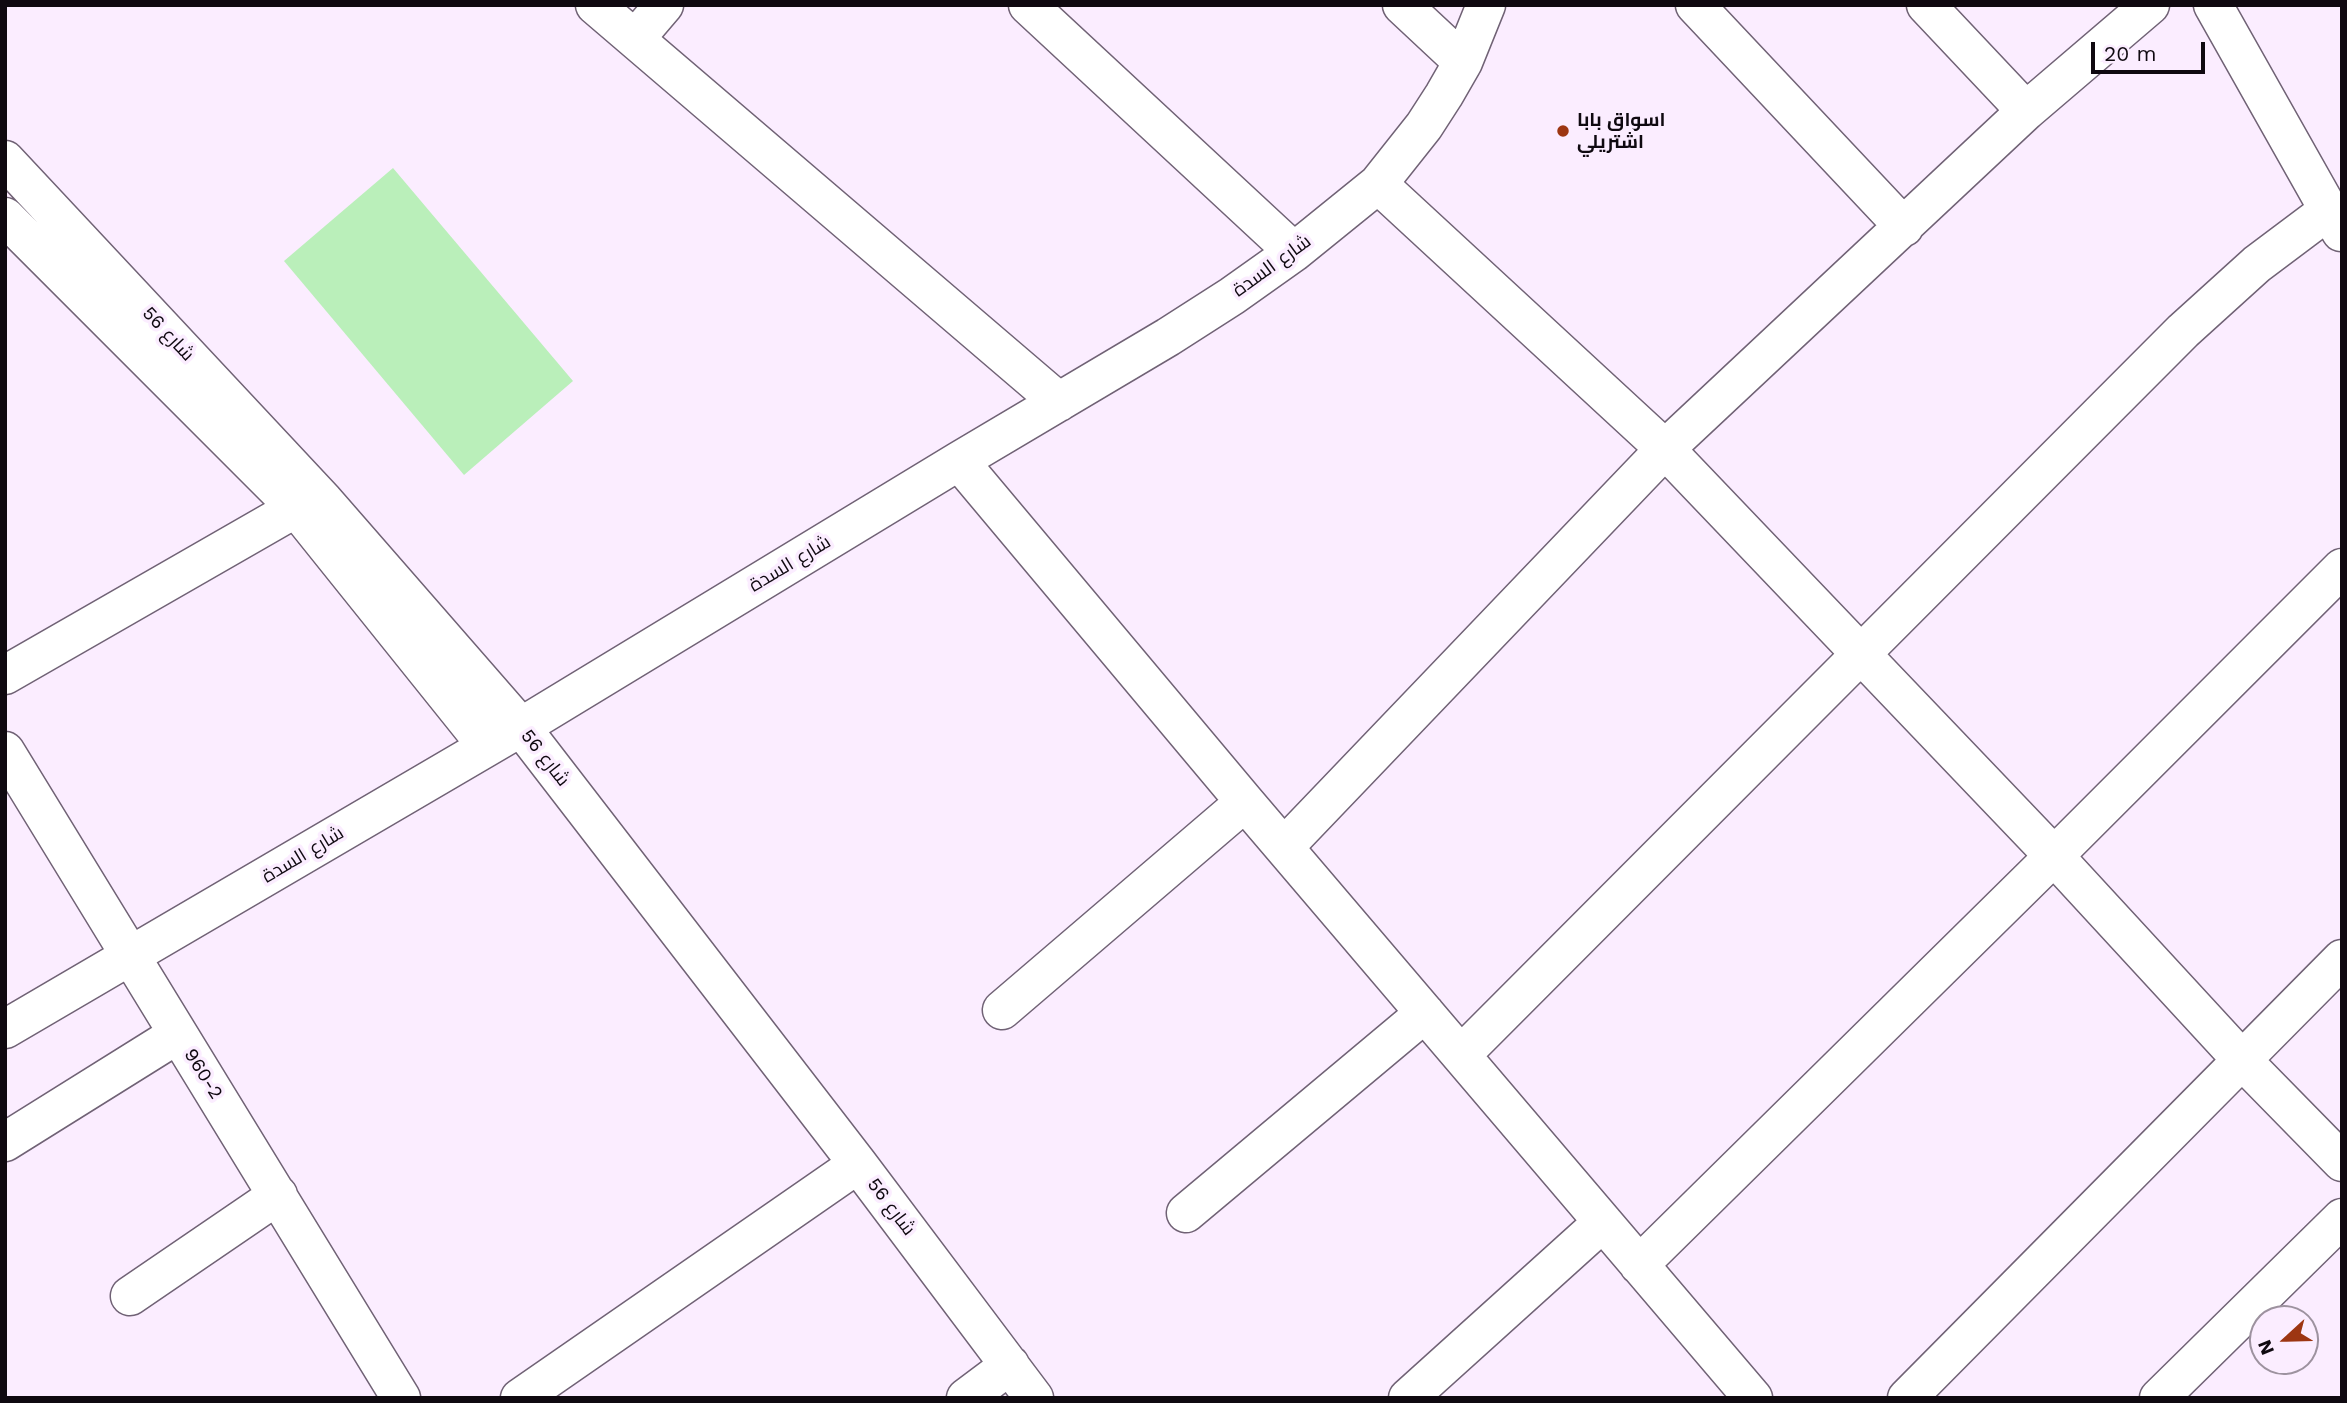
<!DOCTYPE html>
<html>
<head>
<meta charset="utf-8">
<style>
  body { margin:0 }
  #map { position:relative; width:2347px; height:1403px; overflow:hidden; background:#fbedff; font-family:"Work Sans",sans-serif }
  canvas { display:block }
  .frame { position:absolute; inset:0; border:7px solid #0f0910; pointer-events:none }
  .north { position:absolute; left:2249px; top:1305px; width:70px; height:70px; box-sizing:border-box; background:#fbedff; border:2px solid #9d929f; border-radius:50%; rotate:248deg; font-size:19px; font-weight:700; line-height:28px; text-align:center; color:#0f0910 }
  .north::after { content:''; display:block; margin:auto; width:24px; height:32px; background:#9d3612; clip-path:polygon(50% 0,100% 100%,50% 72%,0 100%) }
  .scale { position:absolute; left:2091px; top:42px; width:114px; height:32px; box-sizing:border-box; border:4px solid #0f0910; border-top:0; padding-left:9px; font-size:21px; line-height:24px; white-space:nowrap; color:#0f0910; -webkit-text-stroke:5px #fbedff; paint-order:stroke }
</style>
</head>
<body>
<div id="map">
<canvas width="2347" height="1403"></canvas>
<div class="frame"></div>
<div class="north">N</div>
<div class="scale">20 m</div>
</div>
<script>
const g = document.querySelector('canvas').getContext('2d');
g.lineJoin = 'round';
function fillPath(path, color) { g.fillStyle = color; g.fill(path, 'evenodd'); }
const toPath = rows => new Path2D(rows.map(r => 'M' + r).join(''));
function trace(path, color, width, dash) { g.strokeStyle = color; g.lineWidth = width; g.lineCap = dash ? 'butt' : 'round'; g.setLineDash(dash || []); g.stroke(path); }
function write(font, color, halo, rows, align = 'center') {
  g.font = font + ' "Work Sans",Cairo,sans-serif'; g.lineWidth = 7; g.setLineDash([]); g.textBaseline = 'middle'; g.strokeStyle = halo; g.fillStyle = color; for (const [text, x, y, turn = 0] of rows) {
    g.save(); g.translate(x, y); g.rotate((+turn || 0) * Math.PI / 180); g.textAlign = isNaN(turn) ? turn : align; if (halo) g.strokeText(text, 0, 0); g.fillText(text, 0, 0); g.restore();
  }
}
const green = toPath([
  [393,168,573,381,464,475,284,261]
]);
const minor = toPath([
  [595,5,1059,402],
  [1028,5,1294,252],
  [1402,5,1463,62],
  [1695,5,1904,227],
  [1926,5,2026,111],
  [2213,5,2341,232],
  [635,39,664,5],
  [5,160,323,500,521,727,858,1164,1034,1398],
  [1378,184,1665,449,2054,856,2242,1060,2342,1162],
  [5,217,296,508,487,746],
  [959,461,1245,802,1753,1398],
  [5,675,296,508],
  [5,751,401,1398],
  [1284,847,1665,449,2026,111,2150,5],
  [1002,1010,1245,802],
  [5,1029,521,727,959,461,1168,337,1232,296,1294,252,1378,184,1424,126,1444,95,1463,62,1486,5],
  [1461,1055,2183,331,2257,264,2329,210],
  [5,1142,178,1034],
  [1186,1213,1425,1013],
  [1639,1265,2054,856,2342,568],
  [130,1296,278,1195],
  [520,1398,858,1164],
  [966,1398,1010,1365],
  [1408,1398,1603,1222],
  [1907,1398,2342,959],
  [2159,1398,2342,1218]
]);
const markers = [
  [1563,131,7,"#9d3612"]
];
const poiNames = [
  ["اسواق بابا",1577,120],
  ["اشتريلي",1577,142]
];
const streetNames = [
  ["شارع السدة",1272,266,-36],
  ["شارع 56",168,334,47],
  ["شارع السدة",790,564,-31],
  ["شارع 56",545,758,52],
  ["شارع السدة",303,855,-31],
  ["960-2",203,1074,58],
  ["شارع 56",891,1207,53]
];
fillPath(green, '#baefba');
trace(minor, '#706275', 41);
trace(minor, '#fff', 38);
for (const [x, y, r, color] of markers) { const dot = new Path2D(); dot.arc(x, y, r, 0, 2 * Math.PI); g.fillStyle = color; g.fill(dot); trace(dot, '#fbedff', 2.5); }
write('bold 19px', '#0f0910', '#fbedff', poiNames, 'left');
write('19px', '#0f0910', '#fbedff', streetNames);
</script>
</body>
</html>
